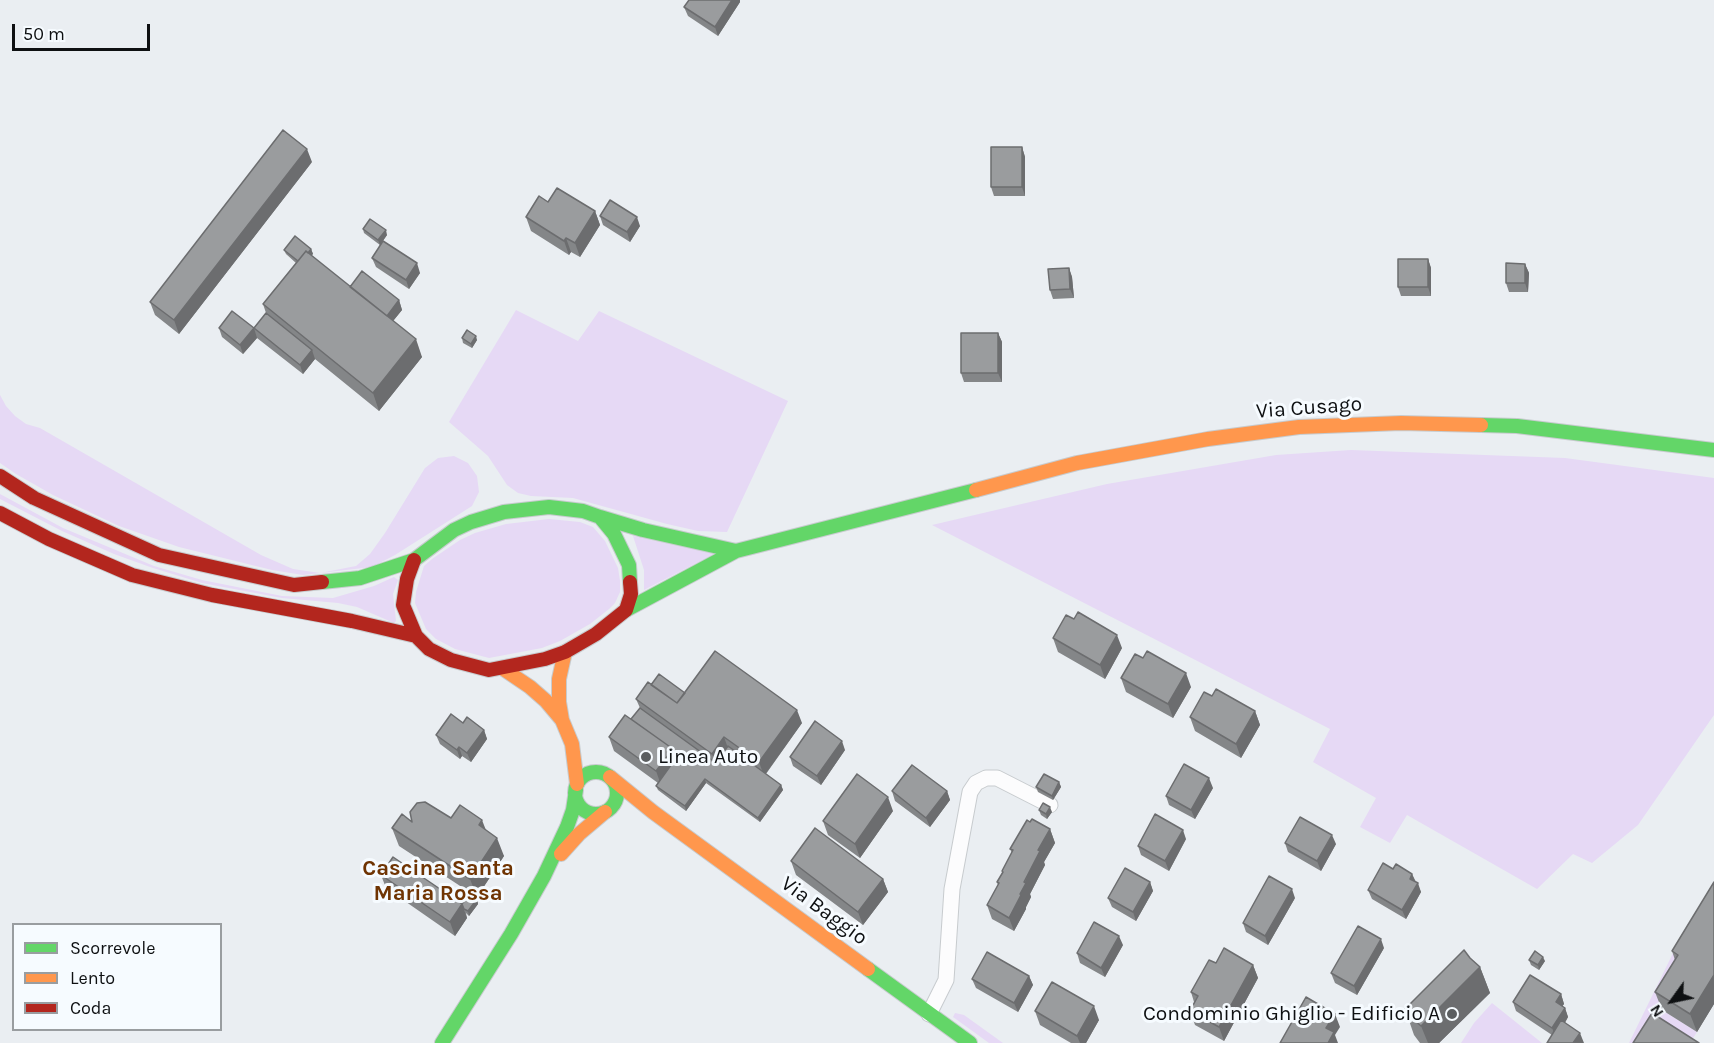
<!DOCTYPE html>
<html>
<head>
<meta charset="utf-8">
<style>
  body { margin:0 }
  #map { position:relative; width:1714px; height:1043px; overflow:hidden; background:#eaeef2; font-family:Karla,sans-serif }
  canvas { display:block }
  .legend { position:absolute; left:12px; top:923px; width:210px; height:108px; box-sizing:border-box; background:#f6fbff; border:2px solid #999da0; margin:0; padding:8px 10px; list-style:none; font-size:18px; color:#0e1012 }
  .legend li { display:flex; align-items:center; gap:12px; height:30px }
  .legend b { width:30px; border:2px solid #999da0 }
  .north { position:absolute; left:1642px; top:971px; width:60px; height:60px; -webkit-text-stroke:4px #f6fbff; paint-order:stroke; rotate:237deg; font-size:16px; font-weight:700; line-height:24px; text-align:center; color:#0e1012 }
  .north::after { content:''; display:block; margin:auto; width:21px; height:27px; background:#0e1012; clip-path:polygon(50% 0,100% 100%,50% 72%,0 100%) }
  .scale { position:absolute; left:12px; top:24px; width:138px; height:27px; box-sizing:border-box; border:3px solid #0e1012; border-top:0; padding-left:8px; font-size:18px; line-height:21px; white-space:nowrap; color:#0e1012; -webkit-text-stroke:4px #f6fbff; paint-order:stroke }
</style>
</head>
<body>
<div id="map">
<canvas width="1714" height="1043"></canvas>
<ul class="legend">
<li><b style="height:8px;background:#63d668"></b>Scorrevole</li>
<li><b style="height:8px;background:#ff974d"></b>Lento</li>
<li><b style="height:8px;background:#b3261e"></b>Coda</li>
</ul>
<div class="north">N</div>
<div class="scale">50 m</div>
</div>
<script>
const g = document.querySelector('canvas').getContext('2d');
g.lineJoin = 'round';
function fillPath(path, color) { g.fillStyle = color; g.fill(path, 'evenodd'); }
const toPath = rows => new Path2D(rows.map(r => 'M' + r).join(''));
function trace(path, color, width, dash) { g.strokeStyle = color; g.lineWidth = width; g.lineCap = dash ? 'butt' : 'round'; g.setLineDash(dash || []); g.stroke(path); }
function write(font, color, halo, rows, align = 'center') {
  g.font = font + ' Karla,sans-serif'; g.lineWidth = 6; g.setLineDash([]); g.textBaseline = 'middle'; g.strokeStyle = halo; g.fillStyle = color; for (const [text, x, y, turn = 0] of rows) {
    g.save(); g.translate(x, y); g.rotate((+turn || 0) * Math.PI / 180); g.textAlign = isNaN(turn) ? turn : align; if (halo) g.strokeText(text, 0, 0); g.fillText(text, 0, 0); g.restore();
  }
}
const green = toPath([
  [516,310,578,341,599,311,788,401,727,532,698,531,667,524,573,498,531,496,518,493,507,485,488,456,449,422],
  [0,395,6,406,15,416,26,424,40,428,261,555,293,569,320,573,356,566,370,554,385,533,425,468,438,458,454,456,468,463,477,476,479,492,472,506,395,555,372,567,303,575,272,570,179,547,119,526,53,495,16,474,0,463],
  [1351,450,1565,458,1714,478,1714,715,1638,825,1592,863,1573,854,1537,889,1407,815,1390,843,1360,827,1376,798,1313,762,1330,729,932,525,1107,484,1276,455],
  [0,494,63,528,154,566,202,580,282,596,333,598,374,586,394,577,398,580,393,594,396,621,394,623,357,607,338,603,282,598,202,583,153,568,114,554,62,531,0,499],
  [549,519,580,522,593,527,605,541,618,568,620,581,620,592,615,603,609,609,590,624,560,641,542,648,489,658,455,649,436,639,426,629,415,603,416,592,424,566,432,559,460,540,475,533,506,524],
  [633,536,714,554,644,590,644,570],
  [1714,882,1714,911,1662,1010,1697,1032,1690,1043,1629,1043,1675,949],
  [1492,1003,1542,1043,1461,1043,1474,1023],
  [955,1013,964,1015,1003,1043,989,1043,953,1017]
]);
const street = toPath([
  [929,1014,946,980,952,889,970,792,976,783,986,778,997,778,1050,805]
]);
const fast = toPath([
  [1481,425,1517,426,1714,450],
  [600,517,643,530,736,551],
  [322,582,360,578,414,560,454,530,471,522,504,512,549,507,583,511,600,517,614,534,629,565,630,582],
  [626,610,736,551,976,490],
  '575 793a21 21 0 1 1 42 0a21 21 0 1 1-42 0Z',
  [868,969,970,1043],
  [442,1043,511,934,544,876,567,827,573,810,576,790]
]);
const slow = toPath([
  [976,490,1077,463,1208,439,1299,427,1401,423,1481,425],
  [565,652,559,679,559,702,562,720,572,744,577,784],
  [502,668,530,687,546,701,562,720],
  [610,777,653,812,868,969],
  [561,854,579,834,605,812]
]);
const jam = toPath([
  [0,476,34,498,159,555,294,585,322,582],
  [0,513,49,539,132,575,212,595,352,621,416,636],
  [414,560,407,579,403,605,416,636,429,649,451,660,489,670,545,659,565,652,596,634,626,610,631,594,630,582]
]);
const wall = toPath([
  [689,0,740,0,740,2,718,36,688,16,684,7],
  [1022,147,1025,157,1025,196,994,196,991,187],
  [312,162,179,334,155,315,150,302],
  [548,202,595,211,600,225,580,257,571,252,569,255,531,231,526,217],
  [600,216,640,226,630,242,603,225],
  [363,229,387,235,380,245,364,233],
  [311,249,313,254,311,255,350,287,399,300,402,310,393,321,422,357,379,411,315,359,303,374,257,338,243,354,222,337,219,328,254,328,266,313,263,304,296,263,286,254,284,250],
  [372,258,420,273,409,289,376,267],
  [1428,259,1431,268,1431,296,1401,296,1398,287],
  [1525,264,1529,273,1528,292,1509,292,1506,283],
  [1069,268,1072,277,1074,298,1053,299,1050,290],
  [998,333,1002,342,1002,382,964,382,961,373],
  [462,338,477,340,472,348,463,343],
  [1053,638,1122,648,1105,679,1058,652],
  [1121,678,1191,687,1173,718,1126,692],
  [651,685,802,723,766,774,781,785,783,790,760,822,706,783,686,811,658,790,656,786,658,783,614,751,609,737,631,719,640,708,636,699],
  [1212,696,1255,711,1260,725,1241,758,1195,731,1190,717],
  [484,730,487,739,471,762,462,756,460,759,440,744,436,735],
  [845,750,821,785,793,766,790,757],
  [1059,782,1061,787,1053,800,1038,792,1036,787],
  [1213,788,1195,819,1169,805,1166,796],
  [892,791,947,791,950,800,930,827,895,801],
  [1039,810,1052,812,1047,819,1041,815],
  [893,811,860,858,828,835,823,821],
  [451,818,486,830,504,856,477,897,399,846,392,828,412,822],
  [1050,829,1055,843,1044,862,1045,865,1030,894,1031,897,1026,907,1026,909,1014,931,992,919,987,905,998,885,997,882,1002,873,1002,871,1012,853,1010,849],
  [1186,839,1169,871,1141,855,1138,846],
  [1285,843,1336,844,1321,871,1288,852],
  [791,861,883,879,888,892,863,925,796,875],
  [1393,869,1412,874,1421,892,1406,919,1372,899,1368,890],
  [381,875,462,904,477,899,478,904,469,916,466,913,467,918,455,936,386,888],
  [1150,882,1153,891,1136,921,1112,907,1108,898],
  [1714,882,1714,1004,1697,1032,1662,1010,1655,992,1675,960,1672,951],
  [1295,898,1268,945,1246,932,1243,923],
  [1123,945,1105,977,1080,963,1077,953],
  [1384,948,1357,995,1335,983,1331,973],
  [1470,958,1480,967,1490,993,1439,1043,1420,1043,1414,1035,1405,1009],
  [1529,960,1545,961,1539,970,1531,965],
  [1216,963,1253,965,1258,978,1224,1041,1195,1025,1190,1011,1194,1002,1191,992],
  [1029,976,1033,985,1018,1012,976,988,972,979],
  [1561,994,1564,1004,1562,1006,1565,1008,1568,1017,1565,1023,1552,1035,1516,1011,1513,1002],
  [1035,1011,1099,1020,1086,1043,1071,1043,1040,1025]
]);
const shadedWall = toPath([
  [732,0,740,0,740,2,718,36,715,27],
  [1022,147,1025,157,1025,196,1022,187],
  [307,149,312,162,179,334,174,320],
  [595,211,600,225,580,257,575,243],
  [637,217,640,226,630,242,627,232],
  [386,230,387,235,380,245,378,240],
  [566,238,571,252,569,255,564,241],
  [311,249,313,254,302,267,300,263],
  [1428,259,1431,268,1431,296,1428,287],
  [417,263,420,273,409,289,406,280],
  [1525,264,1529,273,1528,292,1525,283],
  [1069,268,1072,277,1074,298,1070,289],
  [399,300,402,310,389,326,386,317],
  [254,328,257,338,243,354,240,345],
  [998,333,1002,342,1002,382,998,373],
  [476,336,477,340,472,348,471,344],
  [416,339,422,357,379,411,373,393],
  [312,350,315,359,303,374,300,365],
  [1117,635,1122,648,1105,679,1100,665],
  [1186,673,1191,687,1173,718,1168,704],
  [797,710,802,723,764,776,759,762],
  [1255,711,1260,725,1241,758,1236,744],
  [484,730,487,739,471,762,467,753],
  [724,737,729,751,717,768,712,754],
  [842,741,845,750,821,785,817,776],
  [459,747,462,756,460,759,457,750],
  [673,749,678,763,661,785,656,771],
  [1209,778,1213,788,1195,819,1191,810],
  [705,779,706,783,686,811,685,806],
  [1059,782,1061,787,1053,800,1052,796],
  [781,785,783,790,760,822,758,818],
  [947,791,950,800,930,827,926,818],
  [888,797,893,811,860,858,855,844],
  [1050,807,1052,812,1047,819,1046,814],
  [482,820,489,838,479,825],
  [1050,829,1055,843,1044,862,1045,865,1030,894,1031,897,1026,907,1026,909,1014,931,1009,918,1020,894,1038,850],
  [1183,830,1186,839,1169,871,1165,861],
  [1332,835,1336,844,1321,871,1317,861],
  [497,838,504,856,477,897,470,879],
  [1412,874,1416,883,1410,879],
  [883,879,888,892,863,925,858,912],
  [1150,882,1153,891,1136,921,1133,912],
  [1418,883,1421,892,1406,919,1402,910],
  [1292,889,1295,898,1268,945,1265,936],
  [477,899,478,904,469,916,468,911],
  [462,904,467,918,455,936,450,922],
  [1119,936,1123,945,1105,977,1101,968],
  [1381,939,1384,948,1357,995,1354,986],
  [1543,957,1545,961,1539,970,1538,965],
  [1253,965,1258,978,1224,1041,1219,1027],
  [1480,967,1490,993,1439,1043,1428,1043,1421,1026],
  [1714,975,1714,1004,1697,1032,1690,1014],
  [1029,976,1033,985,1018,1012,1014,1003],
  [1561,994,1564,1004,1559,1011,1556,1002],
  [1094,1006,1099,1020,1086,1043,1080,1043,1077,1036],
  [1565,1008,1568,1017,1556,1037,1552,1028],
  [1335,1014,1340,1027,1335,1035,1338,1043,1328,1043,1326,1028],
  [1580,1033,1584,1043,1573,1043]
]);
const building = toPath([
  [689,0,732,0,715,27,684,7,689,0],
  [283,130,307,149,174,320,150,302,283,130],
  [991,147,1022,147,1022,187,991,187,991,147],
  [557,188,595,211,575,243,566,238,564,241,526,217,539,196,548,202,557,188],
  [610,200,637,217,627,232,600,216,610,200],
  [370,219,386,230,378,240,363,229,370,219],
  [295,236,311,249,308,253,306,251,298,261,284,250,295,236],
  [383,241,417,263,406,280,372,258,383,241],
  [306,251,416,339,373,393,263,304,306,251],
  [1398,259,1428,259,1428,287,1398,287,1398,259],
  [1506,263,1525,264,1525,283,1506,283,1506,263],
  [1069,268,1070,289,1050,290,1048,269,1069,268],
  [362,271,399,300,387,316,350,287,362,271],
  [232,311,254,328,240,345,219,328,232,311],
  [266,313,312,350,300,365,254,328,266,313],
  [467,330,476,336,471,344,462,338,467,330],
  [961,333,998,333,998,373,961,373,961,333],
  [1078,612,1117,635,1100,665,1053,638,1066,615,1074,619,1078,612],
  [715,651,797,710,759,762,724,737,712,754,636,699,648,682,677,703,715,651],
  [1147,651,1186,673,1168,704,1121,678,1135,654,1143,658,1147,651],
  [659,674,685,693,677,703,651,685,659,674],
  [1216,689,1255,711,1236,744,1190,717,1204,692,1212,696,1216,689],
  [640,708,716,763,728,746,781,785,758,818,705,779,685,806,656,786,676,758,673,749,631,719,640,708],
  [451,714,463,723,467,717,484,730,467,753,459,747,457,750,436,735,451,714],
  [625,715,673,749,656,771,609,737,625,715],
  [815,721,842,741,817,776,790,757,815,721],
  [1184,764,1209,778,1191,810,1166,796,1184,764],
  [912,765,947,791,926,818,892,791,912,765],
  [857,774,888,797,855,844,823,821,857,774],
  [1044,774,1059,782,1052,796,1036,787,1044,774],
  [425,802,451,818,460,805,482,820,479,825,497,838,470,879,392,828,402,814,412,822,410,812,417,803,425,802],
  [1043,803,1050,807,1046,814,1039,810,1043,803],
  [1155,814,1183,830,1165,861,1138,846,1155,814],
  [1300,817,1332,835,1317,861,1285,843,1300,817],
  [1032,819,1050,829,1038,850,1040,851,1024,882,1026,883,1020,894,1021,895,1009,918,987,905,999,883,997,882,1003,872,1002,871,1013,850,1010,849,1027,820,1030,822,1032,819],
  [815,828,883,879,858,912,791,861,815,828],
  [393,857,462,904,450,922,381,875,393,857],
  [1383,863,1393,869,1396,864,1412,874,1410,879,1418,883,1402,910,1368,890,1383,863],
  [1125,868,1150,882,1133,912,1108,898,1125,868],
  [1269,876,1292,889,1265,936,1243,923,1269,876],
  [1714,882,1714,975,1690,1014,1655,992,1678,955,1672,951,1714,882],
  [470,894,477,899,468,911,464,909,462,904,470,894],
  [1094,922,1119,936,1101,968,1077,953,1094,922],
  [1358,926,1381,939,1354,986,1331,973,1358,926],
  [1224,948,1253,965,1219,1027,1190,1011,1198,996,1191,992,1209,960,1216,963,1224,948],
  [1464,950,1470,958,1480,967,1421,1026,1412,1018,1405,1009,1464,950],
  [1535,951,1543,957,1538,965,1529,960,1535,951],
  [987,952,1029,976,1014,1003,972,979,987,952],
  [1530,975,1561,994,1556,1002,1565,1008,1552,1028,1513,1002,1530,975],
  [1052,982,1094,1006,1077,1036,1035,1011,1052,982],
  [1306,997,1335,1014,1326,1028,1334,1032,1328,1043,1280,1043,1306,997],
  [1652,1013,1699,1043,1633,1043,1652,1013],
  [1561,1020,1580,1033,1573,1043,1547,1043,1561,1020]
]);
const markers = [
  [646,757,6,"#5b5e60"],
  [1452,1014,6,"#5b5e60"]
];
const streetNames = [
  ["Via Cusago",1309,408,-4],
  ["Via Baggio",824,911,36]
];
const poiNames = [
  ["Linea Auto",658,757],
  ["Condominio Ghiglio - Edificio A",1440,1014,"right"]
];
const neighbourhoodNames = [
  ["Cascina Santa",438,869],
  ["Maria Rossa",438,894]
];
fillPath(green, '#e6d9f5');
trace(street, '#c7cbce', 17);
trace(fast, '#c7cbce', 16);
trace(slow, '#c7cbce', 16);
trace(jam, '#c7cbce', 16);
trace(street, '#fcfcfd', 15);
trace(fast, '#63d668', 14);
trace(slow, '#ff974d', 14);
trace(jam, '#b3261e', 14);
fillPath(wall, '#848688');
fillPath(shadedWall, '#6c6d6f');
fillPath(building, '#9a9c9e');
trace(building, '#6c6d6f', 1.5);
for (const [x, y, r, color] of markers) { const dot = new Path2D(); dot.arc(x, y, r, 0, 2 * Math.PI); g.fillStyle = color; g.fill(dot); trace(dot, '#f6fbff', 2); }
write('21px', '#0e1012', '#f6fbff', streetNames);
write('21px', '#0e1012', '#f6fbff', poiNames, 'left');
write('bold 22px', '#6f3403', '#f6fbff', neighbourhoodNames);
</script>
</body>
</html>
